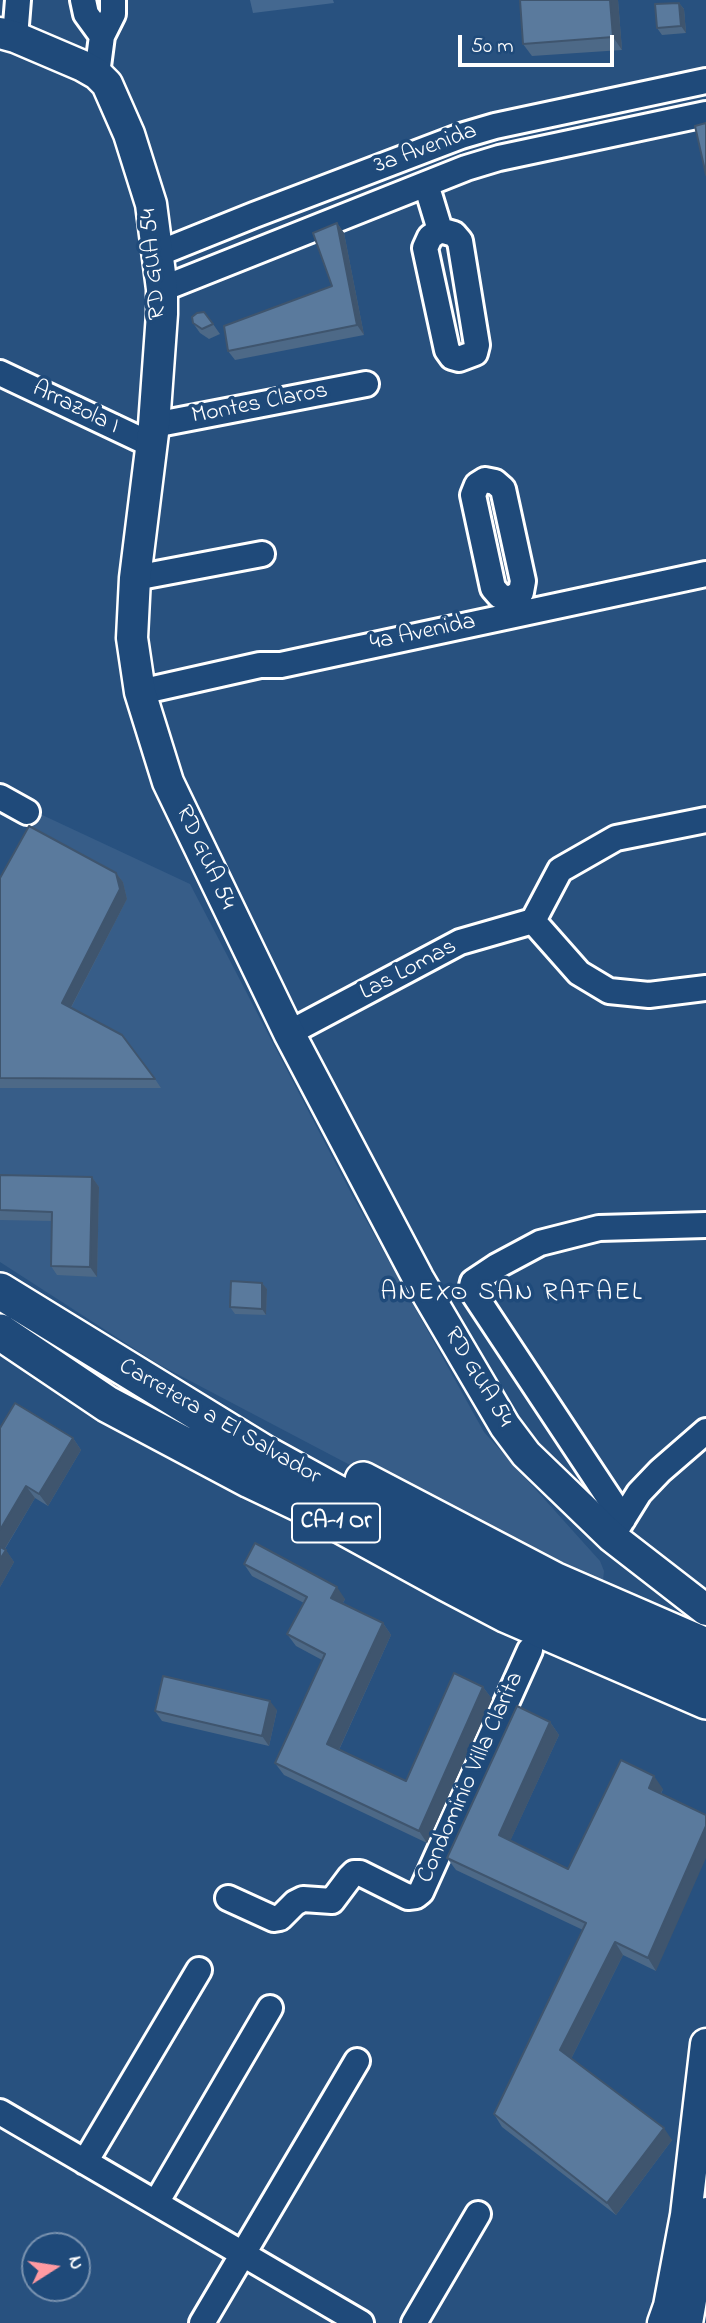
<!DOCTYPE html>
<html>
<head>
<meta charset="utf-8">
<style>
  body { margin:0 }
  #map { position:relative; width:706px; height:2323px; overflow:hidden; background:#28517f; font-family:"Indie Flower",sans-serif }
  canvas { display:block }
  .north { position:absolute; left:21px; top:2232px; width:70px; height:70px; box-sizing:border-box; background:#1f4a7a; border:2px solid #7992af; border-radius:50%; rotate:78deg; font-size:19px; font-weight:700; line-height:28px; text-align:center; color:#fff }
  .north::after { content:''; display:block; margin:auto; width:24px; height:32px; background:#ff9aa2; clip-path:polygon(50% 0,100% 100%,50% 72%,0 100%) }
  .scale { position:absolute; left:458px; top:35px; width:156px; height:32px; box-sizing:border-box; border:4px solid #fff; border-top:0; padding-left:9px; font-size:21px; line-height:24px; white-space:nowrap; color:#fff; -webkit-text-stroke:5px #1f4a7a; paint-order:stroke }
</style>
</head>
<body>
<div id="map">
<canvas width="706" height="2323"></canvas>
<div class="north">N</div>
<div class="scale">50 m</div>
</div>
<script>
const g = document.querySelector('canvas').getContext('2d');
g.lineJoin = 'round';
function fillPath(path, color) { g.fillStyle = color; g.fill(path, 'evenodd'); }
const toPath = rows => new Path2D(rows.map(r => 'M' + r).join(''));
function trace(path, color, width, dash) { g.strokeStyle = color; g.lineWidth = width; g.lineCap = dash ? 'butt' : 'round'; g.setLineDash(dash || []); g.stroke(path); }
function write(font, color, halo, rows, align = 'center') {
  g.font = font + ' "Indie Flower",sans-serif'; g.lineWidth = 7; g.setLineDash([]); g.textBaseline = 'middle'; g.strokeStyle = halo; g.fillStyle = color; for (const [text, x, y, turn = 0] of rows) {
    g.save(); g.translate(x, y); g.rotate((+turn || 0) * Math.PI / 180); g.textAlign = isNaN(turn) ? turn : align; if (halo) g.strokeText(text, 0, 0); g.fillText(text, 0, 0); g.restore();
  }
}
const built = toPath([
  [38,813,190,884,351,1193,484,1432,600,1561,604,1571,603,1581,598,1589,542,1566,158,1364,0,1262,0,880]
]);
const green = toPath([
  [250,0,333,0,334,3,253,13]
]);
const minor = toPath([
  [83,0,86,14,102,36],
  [15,37,18,0],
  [97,74,102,36,113,14,113,0],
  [426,184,440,230],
  [440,230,454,234,460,241,477,345,475,353,459,359,452,357,447,350,425,248,430,237,440,230],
  [157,254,254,215,461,136,495,126,706,81],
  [162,289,466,168,499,158,706,114],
  [0,373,150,444],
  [154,425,366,384],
  [485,480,495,482,503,489,523,581,521,592,510,599,500,596,493,588,473,495,477,485,485,480],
  [135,578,262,554],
  [140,692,260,665,281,665,706,574],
  [0,797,27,812],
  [533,921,579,973,609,991,649,995,706,988],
  [289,1033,460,942,533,921,560,870,616,838,706,820],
  [623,1519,472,1291,472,1286,473,1282,497,1266,540,1243,599,1228,706,1225],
  [616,1530,639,1493,660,1471,706,1431],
  [228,1898,274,1919,280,1918,295,1903,303,1899,332,1901,350,1877,354,1873,360,1873,408,1897,416,1896,421,1892,530,1650],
  [0,2112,361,2323],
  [85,2162,199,1970],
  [156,2203,270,2008],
  [202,2323,357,2061],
  [414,2323,478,2214]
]);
const major = toPath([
  [0,33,15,37,83,66,97,74,107,84,129,134,151,204,162,289,162,314,154,425,135,578,132,638,140,692,168,782,289,1033,418,1278,505,1426,526,1454,612,1537,706,1610],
  [663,2323,669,2306,686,2215,706,2044],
  [687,2323,706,2213]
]);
const highway = toPath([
  [0,1291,264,1453,384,1519,577,1618,706,1675],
  [0,1332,107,1404,250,1480,311,1509,446,1583,507,1615,706,1701],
  [363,1480,554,1580,706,1646]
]);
const wall = toPath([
  [520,0,618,0,622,50,532,56,523,44],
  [679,3,684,9,686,33,662,35,657,28],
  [337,223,344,233,364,335,235,360,228,351,332,286],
  [193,323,213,324,220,334,209,339,200,333],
  [116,873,123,882,127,899,71,1008,155,1079,161,1088,0,1088,0,878],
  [0,1175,92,1177,99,1187,97,1277,57,1275,51,1266,52,1221,0,1220],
  [262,1283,267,1289,266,1315,235,1314,230,1307],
  [0,1428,73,1438,81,1450,48,1506,35,1498,5,1549,14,1562,0,1587],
  [244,1564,345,1599,343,1603,383,1623,391,1635,339,1750,406,1781,483,1687,492,1699,427,1843,284,1775,275,1763,322,1660,296,1646,287,1634,304,1603,252,1576],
  [277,1710,269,1746,162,1721,155,1711],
  [550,1722,559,1735,510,1841,568,1869,663,1789,661,1794,656,1971,623,1955,571,2059,672,2140,616,2215,502,2127,494,2114,583,1930,456,1870,447,1858]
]);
const shadedWall = toPath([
  [610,0,618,0,622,50,613,37],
  [679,3,684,9,686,33,681,26],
  [337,223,344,233,364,335,357,325],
  [116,873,123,882,127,899,68,1013,62,1003],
  [92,1177,99,1187,97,1277,90,1267],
  [262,1283,267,1289,266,1315,262,1309],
  [73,1438,81,1450,48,1506,39,1494],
  [26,1486,35,1498,1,1555,0,1553,0,1530],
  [6,1550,14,1562,0,1587,0,1559],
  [337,1587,345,1599,339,1610,331,1598],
  [383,1623,391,1635,336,1756,327,1744],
  [483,1687,492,1699,427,1843,419,1831],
  [270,1701,277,1710,269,1746,262,1736],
  [550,1722,559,1735,507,1848,499,1835],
  [654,1776,663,1789,657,1800,649,1788],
  [706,1826,706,1858,656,1971,648,1958],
  [615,1942,623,1955,569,2063,560,2050],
  [664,2128,672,2140,616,2215,607,2203]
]);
const building = toPath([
  [520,0,610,0,613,37,523,44,520,0],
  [679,3,681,26,657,28,655,4,679,3],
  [706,123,706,175,695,126,706,123],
  [337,223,357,325,228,351,224,326,332,286,313,233,337,223],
  [204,312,213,324,202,329,193,323,192,317,197,313,204,312],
  [29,826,116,873,120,889,62,1003,122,1035,155,1079,0,1078,0,878,29,826],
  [0,1175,92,1177,90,1267,51,1266,52,1212,0,1210,0,1175],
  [231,1281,262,1283,262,1309,230,1307,231,1281],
  [15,1403,73,1438,39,1494,26,1486,0,1530,0,1428,15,1403],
  [255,1543,337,1587,331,1598,383,1623,327,1744,406,1781,454,1673,483,1687,419,1831,275,1763,325,1654,287,1634,307,1597,244,1564,255,1543],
  [0,1547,6,1550,0,1559,0,1547],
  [163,1676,270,1701,262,1736,155,1711,163,1676],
  [517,1706,550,1722,499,1835,568,1869,621,1760,654,1776,649,1788,706,1815,706,1826,648,1958,615,1942,560,2050,664,2128,607,2203,494,2114,586,1923,447,1858,517,1706]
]);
const shields = [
  [336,1523,88]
];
const shieldNames = [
  ["CA-1 Or",336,1523]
];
const streetNames = [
  ["3a Avenida",426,150,-20],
  ["RD GUA 54",155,264,-95],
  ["Montes Claros",260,405,-11],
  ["Arrazola I",75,409,26],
  ["4a Avenida",423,634,-12],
  ["RD GUA 54",204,858,65],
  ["Las Lomas",409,971,-28],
  ["RD GUA 54",477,1378,59],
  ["Carretera a El Salvador",219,1423,30],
  ["Condominio Villa Clarita",472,1778,-66]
];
const neighbourhoodNames = [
  ["ANEXO SAN RAFAEL",512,1295]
];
fillPath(built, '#375d88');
fillPath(green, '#446890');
trace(minor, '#fff', 30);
trace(major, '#fff', 35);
trace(highway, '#fff', 40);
trace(minor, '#1f4a7a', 24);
trace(major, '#1f4a7a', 30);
trace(highway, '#1f4a7a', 35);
fillPath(wall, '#4d6987');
fillPath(shadedWall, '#3f556e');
fillPath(building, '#5a7a9d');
trace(building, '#3f556e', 2);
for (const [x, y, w] of shields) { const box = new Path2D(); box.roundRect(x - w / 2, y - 19.5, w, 39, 5); g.fillStyle = '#1f4a7a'; g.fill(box); trace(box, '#fff', 2); }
write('bold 23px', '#fff', null, shieldNames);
write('24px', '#fff', '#1f4a7a', streetNames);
g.letterSpacing = '2px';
write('26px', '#fff', '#1f4a7a', neighbourhoodNames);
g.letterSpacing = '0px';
</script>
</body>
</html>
